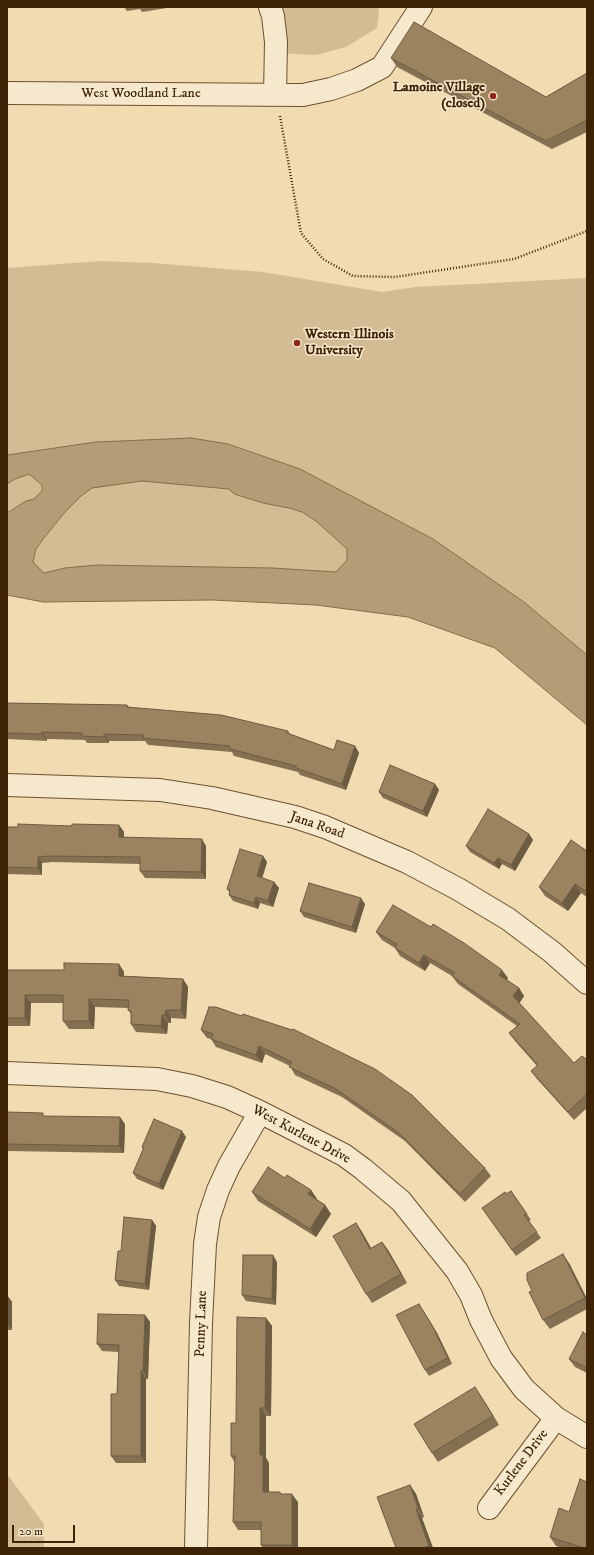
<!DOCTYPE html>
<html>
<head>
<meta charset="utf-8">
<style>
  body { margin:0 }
  #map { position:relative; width:594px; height:1555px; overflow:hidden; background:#f1dbb0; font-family:"IM FELL DW Pica",serif }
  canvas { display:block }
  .frame { position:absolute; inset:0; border:8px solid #3e2307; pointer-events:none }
  .scale { position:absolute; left:12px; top:1525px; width:63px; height:18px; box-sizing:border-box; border:2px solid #3e2307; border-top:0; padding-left:5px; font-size:12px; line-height:14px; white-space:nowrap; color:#3e2307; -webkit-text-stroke:3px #f6e8cc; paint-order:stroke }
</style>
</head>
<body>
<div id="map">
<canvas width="594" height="1555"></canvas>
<div class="frame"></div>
<div class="scale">20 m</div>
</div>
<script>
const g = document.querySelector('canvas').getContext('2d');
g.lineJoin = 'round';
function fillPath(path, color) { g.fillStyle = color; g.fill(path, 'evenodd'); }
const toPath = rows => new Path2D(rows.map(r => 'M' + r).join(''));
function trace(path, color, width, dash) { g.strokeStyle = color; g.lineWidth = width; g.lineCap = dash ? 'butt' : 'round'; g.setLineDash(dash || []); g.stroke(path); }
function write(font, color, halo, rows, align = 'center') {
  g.font = font + ' "IM FELL DW Pica",serif'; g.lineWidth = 3; g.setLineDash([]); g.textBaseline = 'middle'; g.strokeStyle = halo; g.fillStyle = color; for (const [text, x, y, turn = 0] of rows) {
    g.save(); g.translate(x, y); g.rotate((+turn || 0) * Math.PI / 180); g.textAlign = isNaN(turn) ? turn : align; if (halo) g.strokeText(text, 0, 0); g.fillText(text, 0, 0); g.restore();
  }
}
const green = toPath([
  [270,7,378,7,379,10,377,28,346,47,316,55,277,53],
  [101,261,153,263,263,272,382,292,416,287,587,278,587,655,524,602,433,539,300,469,228,444,190,438,96,442,7,455,7,268],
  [29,474,42,485,42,491,34,499,26,501,7,513,7,484,15,479],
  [142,481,230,489,234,494,263,503,289,508,302,512,316,521,347,549,347,560,336,572,273,568,97,565,65,568,44,573,33,562,36,549,44,538,65,512,81,496,92,488],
  [7,1474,44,1524,44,1548,7,1548]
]);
const water = toPath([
  [191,438,228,444,300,469,433,539,524,602,587,655,587,725,495,648,408,617,316,605,212,600,43,602,7,595,7,513,26,501,34,499,42,491,42,485,29,474,15,479,7,484,7,455,96,442,191,438],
  [142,481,229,489,234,494,263,503,289,508,302,512,316,521,347,549,347,560,336,572,273,568,97,565,65,568,44,573,33,562,36,549,44,538,65,512,81,496,92,488,142,481]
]);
const path = toPath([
  [280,116,301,233,323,259,353,276,395,277,514,259,587,231]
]);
const minor = toPath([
  [270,7,273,16,276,42,275,95],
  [7,93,303,95,331,89,357,80,382,67,421,7],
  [7,785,160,790,212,798,295,817,325,827,407,862,458,889,508,919,552,952,587,983],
  [7,1073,157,1079,192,1086,227,1097,260,1112,344,1155,363,1169,401,1201,457,1271,471,1295,481,1320,501,1358,524,1389,556,1418,587,1437],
  [489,1508,556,1418],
  [196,1548,201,1323,205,1244,209,1217,218,1190,229,1166,260,1112]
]);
const wall = toPath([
  [124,7,167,7,167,8,142,12,140,9,127,11],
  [391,58,546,97,587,73,587,132,552,149,397,67],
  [7,703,127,705,129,707,288,731,290,734,334,750,355,746,359,753,346,790,300,775,298,772,234,756,232,752,148,745,145,741,109,741,109,743,87,743,85,740,47,739,47,741,7,739],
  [435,784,439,790,427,817,383,798,379,792],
  [119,825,124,832,124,837,206,846,206,879,145,878,140,871,140,864,52,862,42,863,42,875,7,874,7,827],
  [529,834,533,840,515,871,502,864,499,869,470,852,466,846],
  [587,851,587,897,581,893,568,911,545,896,539,887],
  [263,856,267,862,262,878,274,882,279,888,273,907,260,903,258,909,233,901,229,895,229,892,227,889],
  [365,904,356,933,304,917,300,911],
  [376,932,508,978,507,980,519,988,524,996,519,1003,574,1063,586,1059,587,1058,587,1108,574,1120,537,1079,531,1071,537,1066,515,1041,509,1033,517,1026,458,984,452,976,430,963,425,971,400,956,395,948,382,940],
  [119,964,124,972,124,976,183,979,188,987,186,1019,171,1018,171,1023,168,1023,167,1034,136,1032,131,1024,131,1014,128,1010,129,1008,95,1007,94,1029,69,1029,63,1021,63,1003,31,1003,30,1026,7,1026,7,970,64,970],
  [209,1007,485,1168,491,1176,465,1202,405,1141,342,1097,295,1075,290,1066,265,1054,262,1063,216,1047,211,1039,207,1038,201,1030],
  [7,1112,125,1124,124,1153,7,1151],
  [186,1137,163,1190,137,1179,133,1173,143,1149,142,1147],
  [285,1178,311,1190,317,1199,317,1200,325,1205,331,1214,316,1237,258,1201,252,1192],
  [511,1191,531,1220,529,1221,541,1238,516,1256,482,1208],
  [152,1220,156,1226,149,1290,119,1286,115,1280],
  [356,1223,362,1232,371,1248,382,1242,388,1250,407,1283,372,1303,366,1294],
  [277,1262,276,1305,246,1301,242,1295],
  [569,1263,587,1299,587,1309,550,1329,543,1320,532,1291],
  [7,1295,12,1302,12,1330,7,1330],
  [419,1304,437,1333,452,1364,429,1376,425,1370],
  [145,1315,150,1322,148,1379,146,1379,146,1463,116,1463,111,1456,117,1394,119,1352,102,1351,97,1344],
  [266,1318,272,1326,271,1416,266,1416,266,1458,269,1463,269,1492,280,1492,281,1494,298,1502,298,1548,263,1548,261,1545,261,1530,238,1530,233,1522,235,1463,231,1456,236,1423],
  [587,1335,587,1373,575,1367,569,1359],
  [481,1396,499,1425,438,1462,432,1453],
  [410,1485,416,1494,424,1517,422,1518,433,1548,396,1548],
  [569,1512,587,1548,563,1548,556,1546,550,1537]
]);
const shadedWall = toPath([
  [42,732,47,739,47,741,42,734],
  [104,734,109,741,109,743,104,737],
  [355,746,359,753,346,790,342,784],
  [435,784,439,790,427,817,423,811],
  [119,825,124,832,124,844,119,837],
  [529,834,533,840,515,871,511,865],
  [202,839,206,846,206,879,201,872],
  [263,856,267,862,261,882,257,876],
  [38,857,42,863,42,875,38,868],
  [498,858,502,864,499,869,494,863],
  [274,882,279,888,273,907,268,901],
  [575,884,581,893,568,911,562,903],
  [256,897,260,903,258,909,254,903],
  [361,898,365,904,356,933,352,927],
  [424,955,430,963,425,971,419,963],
  [119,964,124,972,124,984,119,976],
  [502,970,508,978,505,983,499,975],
  [183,979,188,987,186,1019,181,1010],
  [519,988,524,996,519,1004,513,996],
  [25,995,31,1003,30,1026,25,1018],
  [89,999,95,1007,94,1029,89,1021],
  [166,1010,171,1018,171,1023,165,1015],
  [162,1015,168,1023,167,1034,161,1026],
  [259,1046,265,1054,262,1063,256,1055],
  [120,1117,125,1124,124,1153,119,1146],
  [182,1131,186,1137,163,1190,159,1184],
  [311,1190,317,1199,315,1203,308,1194],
  [325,1205,331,1214,316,1237,310,1229],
  [152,1220,156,1226,149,1290,145,1284],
  [356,1223,362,1232,376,1257,370,1249],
  [382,1242,388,1250,407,1283,401,1274],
  [563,1254,569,1263,587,1299,587,1301,585,1298],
  [273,1255,277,1262,276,1305,272,1299],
  [7,1295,12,1302,12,1330,7,1323],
  [419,1304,437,1333,452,1364,448,1358],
  [145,1315,150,1322,148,1379,143,1371],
  [266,1318,272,1326,271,1416,265,1408],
  [141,1371,146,1379,146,1463,141,1456],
  [475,1387,481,1396,499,1425,493,1416],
  [260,1408,266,1416,266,1458,269,1463,269,1500,263,1492,260,1455],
  [410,1485,416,1494,424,1517,418,1508],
  [292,1494,298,1502,298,1548,294,1548,292,1545],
  [416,1509,422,1518,433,1548,431,1548,429,1546]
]);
const building = toPath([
  [414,22,546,97,587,73,587,120,546,141,391,58,414,22],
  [7,703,127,705,127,707,221,715,288,731,287,733,334,750,337,740,355,746,342,784,296,768,296,766,230,749,230,746,143,738,144,735,104,734,104,737,82,736,82,733,42,732,42,734,7,733,7,703],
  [390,765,435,784,423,811,379,792,390,765],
  [488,809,529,834,511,865,498,858,494,863,466,846,488,809],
  [18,824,72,826,72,824,119,825,119,837,202,839,201,872,140,871,140,857,48,856,38,857,38,868,7,867,7,827,18,827,18,824],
  [571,840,587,851,587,892,575,884,562,903,539,887,571,840],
  [240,849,263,856,257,876,274,882,268,901,256,897,254,903,229,895,230,890,227,889,240,849],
  [309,883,361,898,352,927,300,911,309,883],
  [393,905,431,927,433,924,464,943,502,970,499,975,519,988,513,996,574,1063,582,1056,586,1059,587,1058,587,1094,568,1112,531,1071,538,1065,509,1033,520,1024,452,976,455,973,424,955,419,963,395,948,397,944,376,932,393,905],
  [64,963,119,964,119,976,183,979,181,1010,166,1010,165,1015,162,1015,161,1026,131,1024,131,1011,128,1010,129,1000,89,999,89,1021,63,1021,63,995,25,995,25,1018,7,1018,7,970,64,970,64,963],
  [209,1007,216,1007,242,1016,243,1014,292,1030,293,1029,375,1069,412,1095,485,1168,460,1194,399,1133,336,1089,289,1067,292,1062,259,1046,256,1055,211,1039,213,1034,201,1030,209,1007],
  [7,1112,43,1113,43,1116,120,1117,119,1146,7,1144,7,1112],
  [154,1119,182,1131,159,1184,133,1173,144,1147,142,1147,154,1119],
  [268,1167,285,1178,287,1175,311,1190,308,1194,325,1205,310,1229,252,1192,268,1167],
  [511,1191,527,1214,524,1215,537,1232,512,1250,482,1208,505,1192,506,1194,511,1191],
  [124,1217,152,1220,145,1284,115,1280,118,1251,121,1251,124,1217],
  [356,1223,370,1249,382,1242,401,1274,366,1294,333,1236,356,1223],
  [563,1254,585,1298,543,1320,529,1292,532,1291,527,1280,527,1273,563,1254],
  [243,1255,273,1255,272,1299,242,1295,243,1255],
  [419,1304,433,1327,448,1358,425,1370,396,1315,419,1304],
  [98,1314,145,1315,143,1371,141,1371,141,1456,111,1456,111,1394,117,1394,119,1345,97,1344,98,1314],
  [237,1317,266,1318,265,1408,260,1408,260,1455,263,1455,263,1492,280,1492,280,1494,292,1494,292,1545,261,1545,261,1522,233,1522,235,1456,231,1456,231,1423,236,1423,237,1317],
  [583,1332,587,1335,587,1368,569,1359,583,1332],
  [475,1387,493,1416,432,1453,414,1424,475,1387],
  [580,1479,587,1482,587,1548,584,1548,550,1537,559,1508,569,1512,580,1479],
  [410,1485,418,1508,416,1509,429,1546,423,1548,396,1548,377,1497,410,1485]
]);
const markers = [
  [493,96,4,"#8f2418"],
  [297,343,4,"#8f2418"]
];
const poiNames = [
  ["Lamoine Village",485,88],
  ["(closed)",485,104],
  ["Western Illinois",305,335,"left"],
  ["University",305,351,"left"]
];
const streetNames = [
  ["West Woodland Lane",141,94],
  ["Jana Road",317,826,19],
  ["West Kurlene Drive",301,1135,28],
  ["Penny Lane",202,1324,-88],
  ["Kurlene Drive",522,1463,-53]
];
fillPath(green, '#d3bc93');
fillPath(water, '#b49c77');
trace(water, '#856c4a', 1);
trace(minor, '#6b5131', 24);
trace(path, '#3e2307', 2.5, [1, 2]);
trace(minor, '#f6e8cc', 22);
fillPath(wall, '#857152');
fillPath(shadedWall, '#6c5c42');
fillPath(building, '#9b835f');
trace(building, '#6c5c42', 1);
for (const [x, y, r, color] of markers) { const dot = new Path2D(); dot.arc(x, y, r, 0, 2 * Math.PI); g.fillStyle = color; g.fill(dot); trace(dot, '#f6e8cc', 1.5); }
write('bold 14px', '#3e2307', '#f6e8cc', poiNames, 'right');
write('14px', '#3e2307', '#f6e8cc', streetNames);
</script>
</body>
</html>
